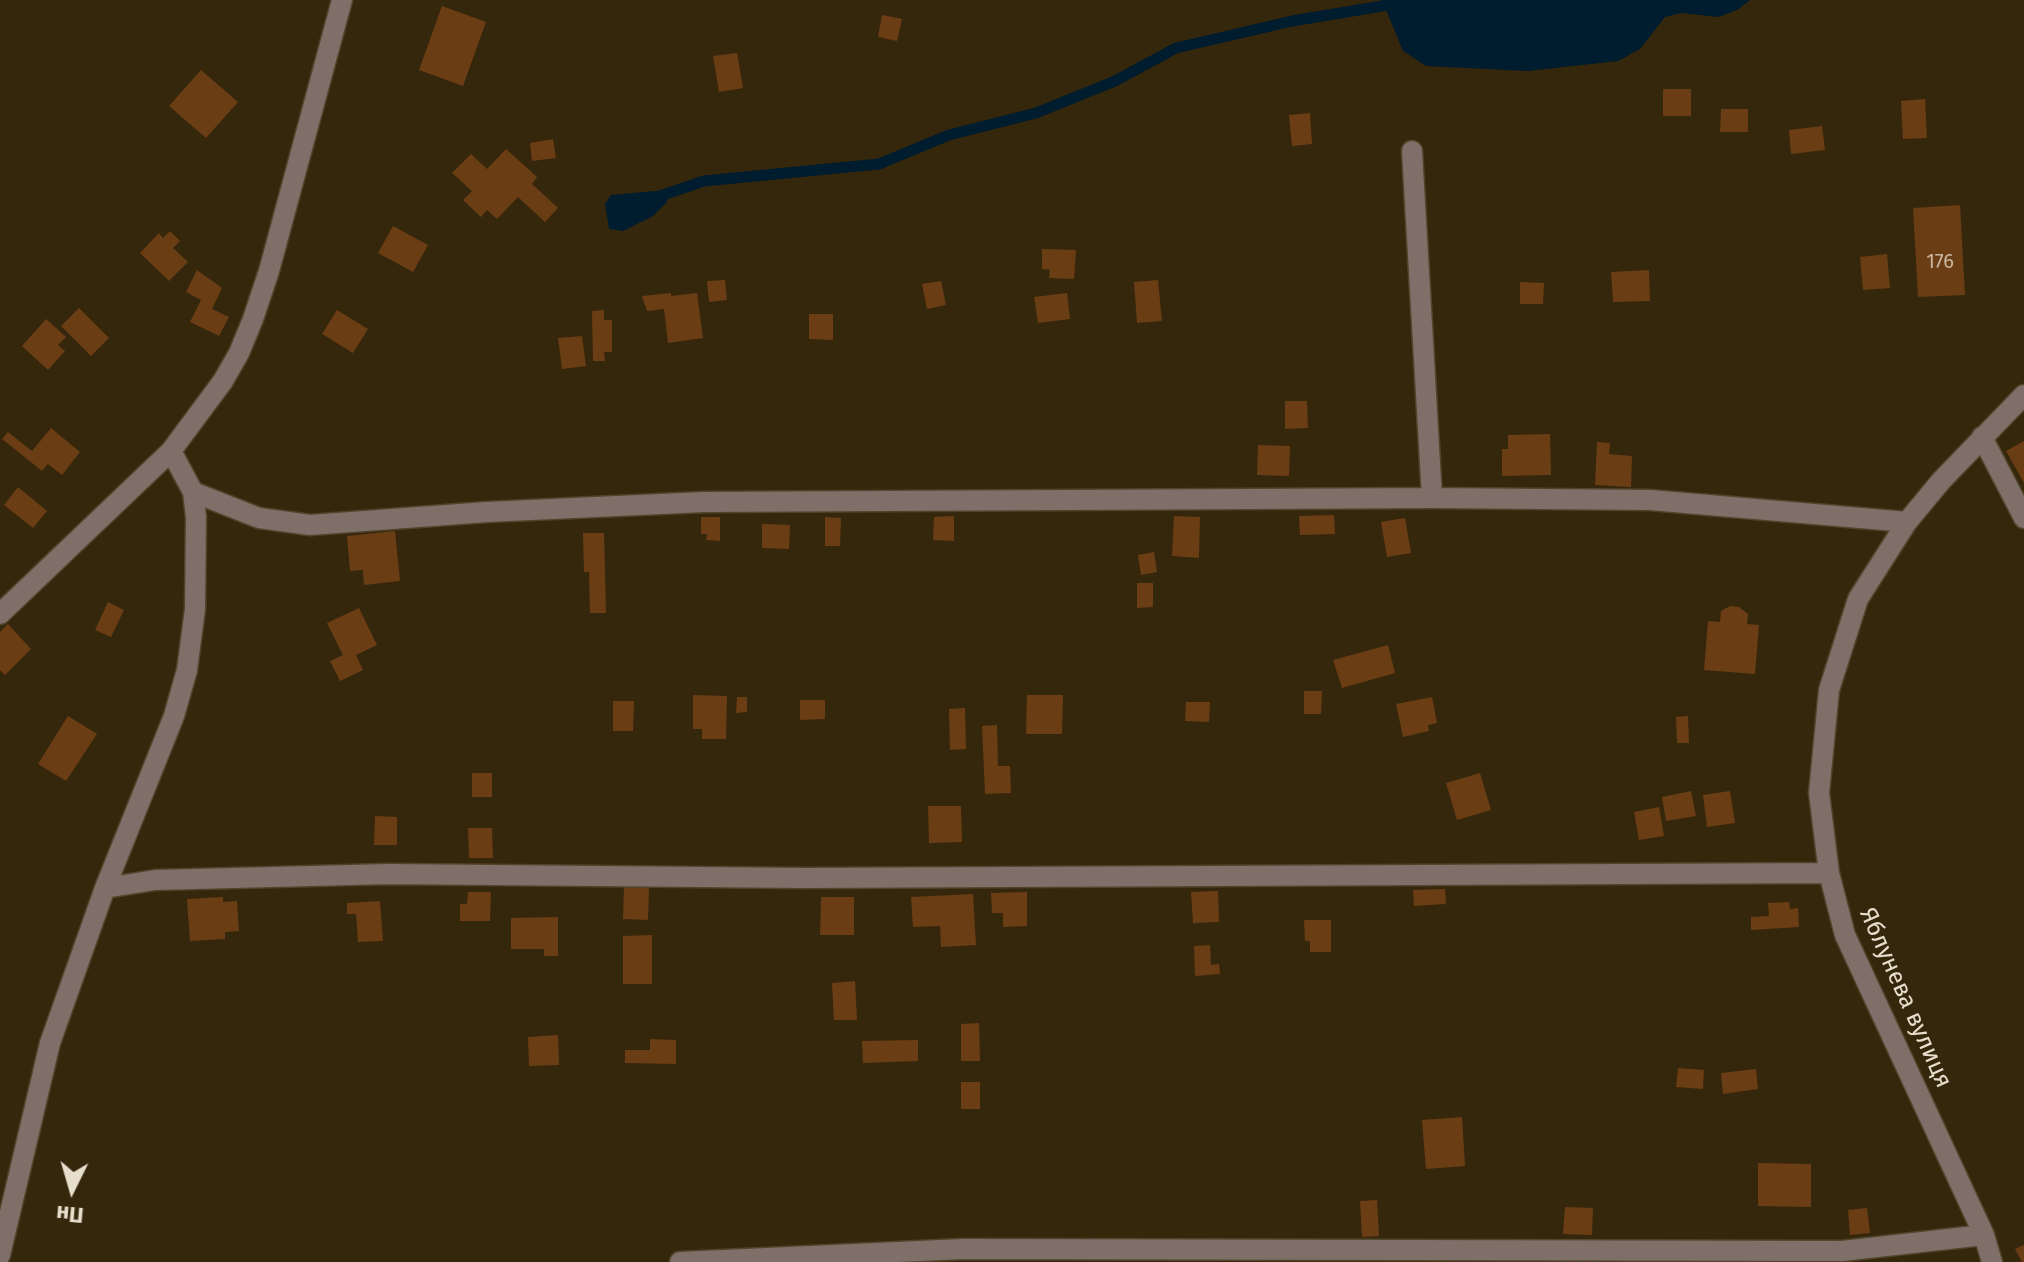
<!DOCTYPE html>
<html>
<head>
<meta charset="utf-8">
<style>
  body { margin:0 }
  #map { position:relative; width:2024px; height:1262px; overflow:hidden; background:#35270c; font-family:"Fira Sans",sans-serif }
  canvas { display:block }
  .north { position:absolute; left:32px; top:1150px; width:80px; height:80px; -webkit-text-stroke:6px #35270c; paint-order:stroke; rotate:185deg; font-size:22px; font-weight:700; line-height:32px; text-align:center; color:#e7dece }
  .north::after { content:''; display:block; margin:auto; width:28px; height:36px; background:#e7dece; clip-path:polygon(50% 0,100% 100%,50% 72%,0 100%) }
</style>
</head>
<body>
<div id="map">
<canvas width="2024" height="1262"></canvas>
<div class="north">Пн</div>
</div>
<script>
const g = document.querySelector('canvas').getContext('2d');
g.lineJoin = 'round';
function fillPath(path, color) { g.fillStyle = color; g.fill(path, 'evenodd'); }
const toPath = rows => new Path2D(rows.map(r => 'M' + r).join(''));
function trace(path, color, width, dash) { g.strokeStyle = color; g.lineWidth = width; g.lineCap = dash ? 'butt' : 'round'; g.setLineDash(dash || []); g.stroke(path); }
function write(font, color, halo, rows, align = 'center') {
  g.font = font + ' "Fira Sans",sans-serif'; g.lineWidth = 6; g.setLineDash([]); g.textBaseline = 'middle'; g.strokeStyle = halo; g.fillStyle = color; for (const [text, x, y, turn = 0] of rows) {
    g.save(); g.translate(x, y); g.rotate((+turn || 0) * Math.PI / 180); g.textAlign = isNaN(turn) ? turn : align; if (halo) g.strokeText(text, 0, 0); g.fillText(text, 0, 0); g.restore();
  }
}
const water = toPath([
  [1382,0,1750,0,1739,9,1719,17,1681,13,1665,17,1640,49,1618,61,1528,71,1426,66,1403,51],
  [655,191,668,192,667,202,653,216,623,231,609,229,605,204,611,195]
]);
const stream = toPath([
  [654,198,704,181,879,164,949,135,1036,113,1115,81,1176,48,1292,21,1418,0]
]);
const building = toPath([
  [442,6,486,22,463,86,419,70],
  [882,15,902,19,897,41,878,37],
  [737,53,743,88,719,92,713,56],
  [201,70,238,102,206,138,169,106],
  [1663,89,1691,89,1691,116,1663,116],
  [1925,99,1927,138,1903,139,1901,101],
  [1721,109,1748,109,1748,132,1720,132],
  [1310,113,1312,144,1292,146,1289,115],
  [1822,126,1825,150,1791,154,1789,130],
  [553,139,556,158,532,161,530,143],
  [506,149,537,177,532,184,558,208,545,222,518,197,497,219,487,210,481,217,463,200,472,191,452,173,471,154,487,169],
  [1960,205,1965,295,1918,297,1913,208],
  [393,226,428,245,413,272,378,253],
  [170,231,180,241,173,248,188,262,169,281,140,253,159,233,163,238],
  [1042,249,1076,250,1074,279,1049,278,1050,270,1042,269],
  [1887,254,1890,288,1863,290,1860,257],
  [197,270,222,288,212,309,229,317,219,336,190,322,201,300,186,292],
  [1649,270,1650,301,1613,302,1611,272],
  [725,280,727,300,709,302,707,281],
  [1158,280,1162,321,1137,323,1134,282],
  [941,281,946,305,927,309,922,284],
  [1520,282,1544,283,1543,304,1520,304],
  [671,293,671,296,697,293,703,338,668,343,664,309,647,311,642,296],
  [1067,293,1070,319,1038,323,1034,297],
  [79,308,109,338,91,356,61,326],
  [337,310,368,329,353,353,322,334],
  [604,310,604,320,612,320,612,352,604,352,605,361,593,361,592,311],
  [809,314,833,314,833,340,809,339],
  [46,319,66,337,58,345,65,351,48,370,22,346],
  [582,336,586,366,562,369,558,338],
  [1285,401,1307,401,1308,428,1285,429],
  [51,428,80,452,62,475,48,464,42,471,2,439,8,432,32,451],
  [1550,434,1551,475,1502,476,1502,449,1508,449,1508,435],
  [2024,441,2024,483,2006,451],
  [1597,442,1610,443,1609,454,1632,456,1631,487,1595,485],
  [1258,445,1290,446,1289,476,1257,475],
  [18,487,47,511,33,528,4,505],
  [1334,515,1335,534,1300,535,1299,516],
  [954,516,954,541,933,540,934,517],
  [1174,516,1200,517,1199,558,1172,556],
  [701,517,720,517,720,541,706,540,707,534,701,534],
  [825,517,841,518,840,546,825,546],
  [1405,518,1411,553,1387,557,1381,522],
  [762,524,790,525,789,549,762,548],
  [395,531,400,581,364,585,363,570,350,571,347,536],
  [583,533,604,533,606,613,590,613,589,572,584,572],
  [1154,552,1157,572,1141,575,1138,555],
  [1137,583,1153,583,1153,607,1137,608],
  [108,602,124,610,111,637,95,630],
  [1730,606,1739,607,1748,614,1747,624,1759,625,1755,674,1704,670,1708,621,1720,622,1721,611],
  [359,608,377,645,356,655,363,670,340,681,330,661,343,655,327,623],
  [8,624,31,649,5,675,0,670,0,632],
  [1388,645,1395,673,1342,688,1333,660],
  [1304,691,1322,691,1321,714,1304,714],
  [693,695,727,696,726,739,702,739,702,729,693,729],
  [1027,695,1063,695,1062,734,1026,734],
  [737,697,747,697,747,712,736,713],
  [1432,697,1437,723,1428,725,1429,731,1403,737,1396,704],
  [800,700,825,700,825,719,800,720],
  [613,701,634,701,633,731,613,731],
  [1186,702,1210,702,1209,722,1185,721],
  [965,708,966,749,950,750,949,709],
  [68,716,97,734,66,781,38,764],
  [1688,716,1689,743,1677,743,1676,717],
  [997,725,998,766,1010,766,1011,793,985,794,982,726],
  [472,773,492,773,492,797,472,797],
  [1480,773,1491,810,1457,820,1446,783],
  [1691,791,1696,816,1666,821,1662,797],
  [1730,791,1735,823,1707,827,1703,795],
  [928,806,961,806,962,842,929,843],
  [1659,807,1664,836,1639,840,1634,812],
  [375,816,397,817,397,845,374,845],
  [468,828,492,828,493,858,469,858],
  [624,886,649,887,648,920,623,919],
  [1445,889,1446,904,1414,906,1413,890],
  [1218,891,1219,922,1193,923,1191,892],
  [468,892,491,892,490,921,460,921,460,904,467,904],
  [1027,892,1027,926,1003,927,1003,913,992,913,991,893],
  [973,894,976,945,941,947,940,926,913,927,911,897],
  [223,897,223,902,237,901,239,931,225,932,225,939,190,941,187,899],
  [821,897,854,897,854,935,820,935],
  [380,901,383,941,358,942,356,914,347,914,347,903],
  [1789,902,1790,909,1798,908,1799,927,1751,930,1751,917,1769,916,1768,903],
  [558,917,558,956,544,956,544,949,511,949,511,918],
  [1304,920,1331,920,1331,952,1310,952,1310,941,1305,941],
  [652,935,652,984,623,984,623,936],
  [1210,945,1211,965,1219,964,1220,974,1195,976,1194,946],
  [855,981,857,1020,834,1020,832,983],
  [979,1023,980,1061,961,1061,961,1024],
  [558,1035,559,1065,529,1066,528,1037],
  [650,1039,676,1040,676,1064,625,1063,625,1050,650,1050],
  [918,1040,918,1061,863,1063,862,1041],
  [1678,1068,1704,1070,1703,1089,1676,1087],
  [1756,1069,1758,1089,1723,1094,1721,1073],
  [961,1082,980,1082,980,1109,961,1109],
  [1462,1117,1465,1166,1426,1169,1422,1120],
  [1758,1163,1811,1164,1811,1207,1758,1206],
  [1377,1200,1379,1236,1362,1237,1360,1201],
  [1565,1207,1593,1208,1592,1235,1563,1234],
  [1867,1208,1870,1233,1850,1235,1848,1210],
  [2024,1245,2024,1262,2022,1262,2015,1249]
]);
const minor = toPath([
  [1412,151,1432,498],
  [1982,437,2024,518],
  [193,492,259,518,310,525,487,512,704,502,1432,498,1650,500,1907,522],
  [0,614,171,451],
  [105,888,155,880,389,874,803,878,1829,873],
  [0,1255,50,1043,105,888,174,716,187,670,195,609,196,517,193,492,171,451,223,381,239,353,253,319,269,271,342,0],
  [680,1262,963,1249,1842,1251,1984,1235],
  [1992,1262,1984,1235,1845,935,1829,873,1819,793,1829,690,1858,599,1907,522,1941,481,2024,395]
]);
const numberNames = [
  ["176",1940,262]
];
const streetNames = [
  ["Яблунева вулиця",1905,998,66]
];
fillPath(water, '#001c2f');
trace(stream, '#001c2f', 11);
fillPath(building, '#6b3d14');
trace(minor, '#51442b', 23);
trace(minor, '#7e6f69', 20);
write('20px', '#c8b6a0', null, numberNames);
write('24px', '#e7dece', '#35270c', streetNames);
</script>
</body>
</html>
